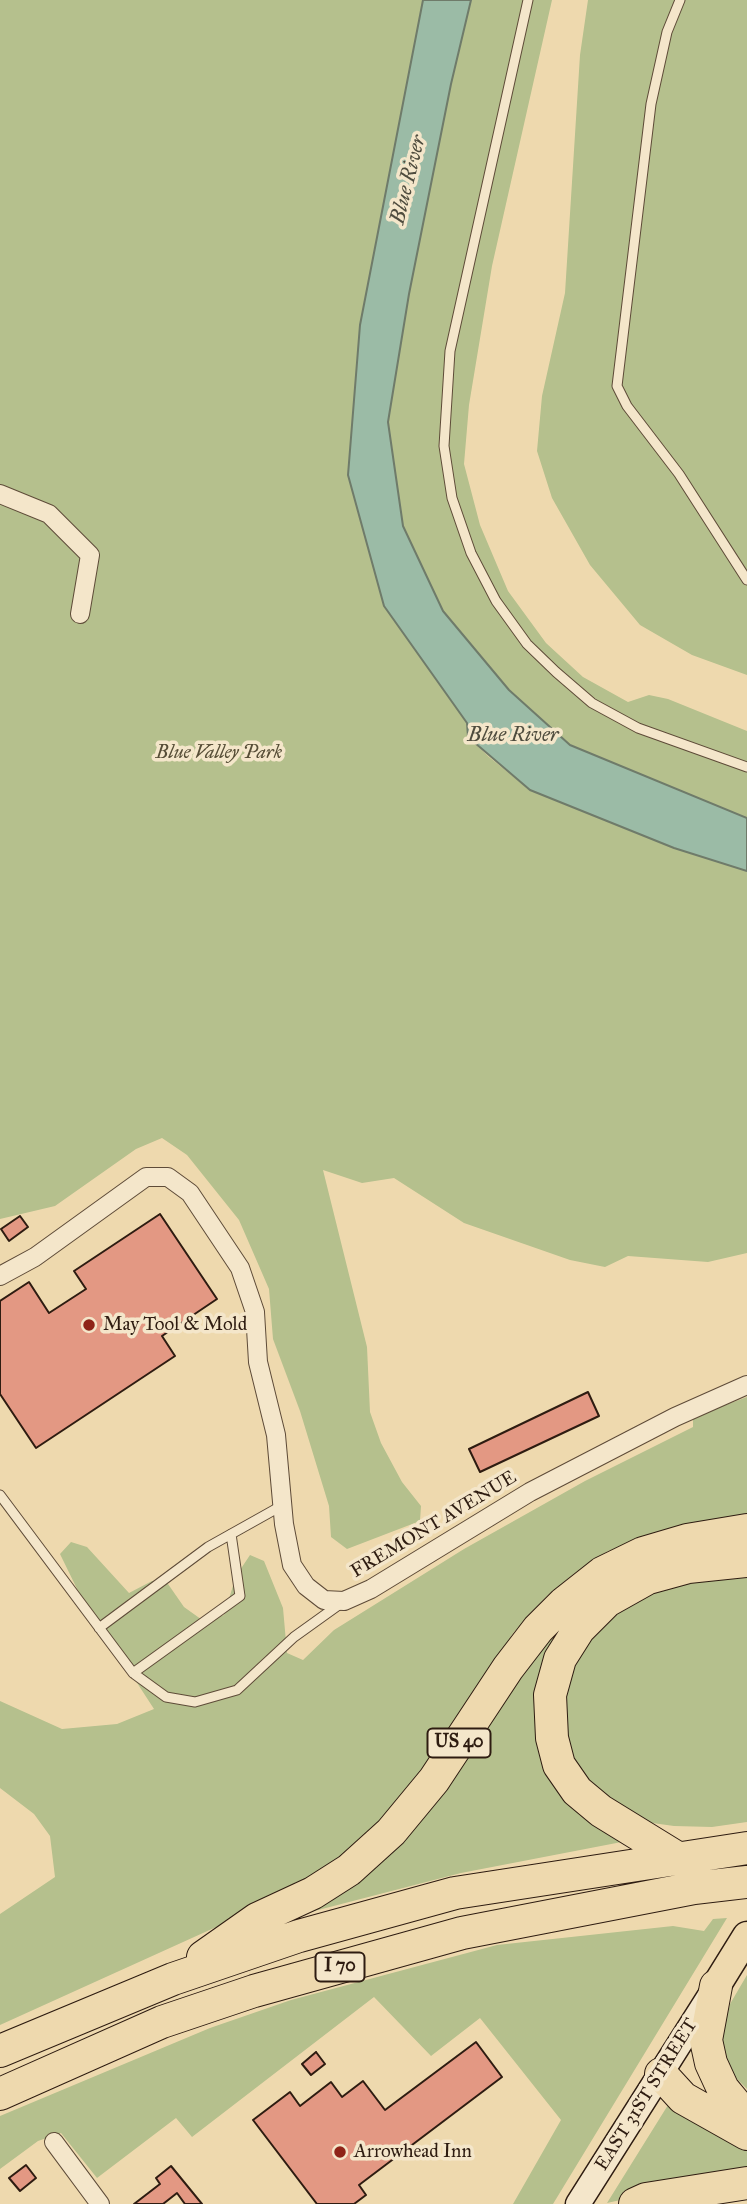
<!DOCTYPE html>
<html>
<head>
<meta charset="utf-8">
<style>
  body { margin:0 }
  canvas { display:block; background:#eed9ae }
</style>
</head>
<body>
<canvas width="747" height="2204"></canvas>
<script>
const g = document.querySelector('canvas').getContext('2d');
g.lineJoin = 'round';
function fillPath(path, color) { g.fillStyle = color; g.fill(path, 'evenodd'); }
const toPath = rows => new Path2D(rows.map(r => 'M' + r).join(''));
function trace(path, color, width, dash) { g.strokeStyle = color; g.lineWidth = width; g.lineCap = dash ? 'butt' : 'round'; g.setLineDash(dash || []); g.stroke(path); }
function write(font, color, halo, rows, align = 'center') {
  g.font = font + ' "IM FELL Great Primer",serif'; g.lineWidth = 7; g.setLineDash([]); g.textBaseline = 'middle'; g.strokeStyle = halo; g.fillStyle = color; for (const [text, x, y, turn = 0] of rows) {
    g.save(); g.translate(x, y); g.rotate((+turn || 0) * Math.PI / 180); g.textAlign = isNaN(turn) ? turn : align; if (halo) g.strokeText(text, 0, 0); g.fillText(text, 0, 0); g.restore();
  }
}
const green = toPath([
  [0,0,423,0,360,325,348,474,450,697,467,724,468,737,489,757,530,790,674,848,747,871,747,1253,708,1262,628,1256,605,1267,570,1260,464,1223,394,1178,362,1183,323,1170,367,1347,370,1412,381,1443,402,1482,421,1506,420,1521,347,1549,331,1537,329,1506,300,1411,273,1339,269,1289,239,1220,187,1155,162,1138,136,1149,55,1206,0,1219],
  [471,0,552,0,492,266,469,405,464,464,480,525,508,591,546,643,583,677,628,702,649,695,668,699,747,731,747,818,570,745,509,690,443,611,403,526,388,422,409,294,451,84],
  [588,0,747,0,747,675,692,655,640,625,590,565,552,498,537,451,542,396,565,293,580,55],
  [747,1397,747,1515,711,1520,662,1532,608,1551,576,1572,547,1596,514,1632,405,1794,349,1854,278,1899,0,2025,0,1914,55,1877,50,1836,34,1814,0,1788,0,1701,62,1729,117,1724,154,1709,80,1595,60,1554,71,1542,87,1547,129,1593,152,1581,168,1584,184,1607,205,1622,224,1615,236,1576,250,1555,264,1561,283,1608,287,1653,303,1660,334,1630,464,1549,585,1481,693,1427,693,1417],
  [747,1576,747,1822,712,1827,674,1826,638,1821,594,1794,565,1754,559,1704,566,1674,598,1624,645,1592,684,1582],
  [602,1592,539,1740,632,1840,461,1873,295,1916,558,1619],
  [727,1918,553,2204,513,2204,561,2120,480,2018,431,2056,374,1997,192,2137,176,2118,97,2178,61,2133,38,2141,0,2169,0,2116,210,2028,291,2000,497,1945,673,1926,704,1931,713,1919],
  [747,1975,747,2089,730,2072,721,2042,730,2004],
  [668,2105,747,2150,747,2172,607,2203]
]);
const water = toPath([
  [423,0,471,0,451,84,409,294,388,422,403,526,443,611,509,690,570,745,747,818,747,871,674,848,530,790,468,737,467,723,384,606,348,475,360,325,423,0]
]);
const building = toPath([
  [160,1214,217,1299,162,1336,175,1356,36,1448,0,1394,0,1301,29,1282,49,1313,86,1289,74,1271,160,1214],
  [20,1216,28,1227,9,1241,1,1229,20,1216],
  [588,1392,599,1416,480,1472,469,1449,588,1392],
  [476,2042,502,2077,359,2185,366,2195,354,2204,317,2204,253,2120,290,2092,300,2106,331,2082,342,2097,363,2081,385,2110,476,2042],
  [316,2052,325,2064,311,2075,302,2064,316,2052],
  [26,2165,36,2178,20,2191,9,2178,26,2165],
  [171,2166,202,2204,185,2204,177,2193,163,2204,134,2204,160,2184,156,2178,171,2166]
]);
const service = toPath([
  [528,0,450,351,444,446,452,498,471,553,496,601,527,644,556,672,592,703,638,728,747,767],
  [680,0,667,32,651,104,617,386,627,406,679,474,747,580],
  [0,1495,133,1673,166,1697,195,1702,237,1690,294,1637,340,1604],
  [99,1628,208,1547,283,1505],
  [133,1673,240,1596,231,1534]
]);
const minor = toPath([
  [0,494,49,514,90,555,80,614],
  [0,1276,35,1257,146,1177,168,1177,190,1193,240,1268,255,1312,258,1362,276,1435,284,1524,292,1565,306,1586,324,1600,344,1601,371,1589,530,1492,675,1417,747,1385],
  [54,2142,100,2204]
]);
const secondary = toPath([
  [578,2204,711,1994]
]);
const primary = toPath([
  [716,1986,747,1936]
]);
const motorway = toPath([
  [679,1859,601,1811,577,1791,559,1765,552,1738,550,1695,560,1659,579,1629,607,1601,648,1578,688,1567,747,1561],
  [203,1957,257,1919,313,1893,349,1870,391,1832,434,1780,508,1668,538,1629,564,1603,602,1573,643,1553,687,1540,747,1530],
  [716,1986,706,2040,711,2063,723,2089,738,2107],
  [0,2051,173,1979,299,1936,455,1893,747,1848],
  [661,2074,683,2098,747,2134],
  [0,2094,162,2022,254,1991,462,1933,694,1888,747,1882],
  [635,2204,646,2199,747,2183]
]);
const markers = [
  [89,1325,7,"#8f2418"],
  [340,2152,7,"#8f2418"]
];
const shields = [
  [459,1743,63],
  [340,1967,49]
];
const shieldNames = [
  ["US 40",459,1743],
  ["I 70",340,1967]
];
const parkNames = [
  ["Blue Valley Park",219,753]
];
const poiNames = [
  ["May Tool & Mold",103,1325],
  ["Arrowhead Inn",354,2152]
];
const streetNames = [
  ["FREMONT AVENUE",434,1525,-31],
  ["EAST 31ST STREET",647,2095,-58]
];
const waterNames = [
  ["Blue River",409,180,-76],
  ["Blue River",513,736]
];
fillPath(green, '#b5c08d');
fillPath(water, '#9bbba6');
trace(water, '#6f7b6a', 2);
fillPath(building, '#e39883');
trace(building, '#2e1c11', 2);
trace(service, '#5e4b38', 11);
trace(minor, '#5e4b38', 20);
trace(secondary, '#2e1c11', 27);
trace(primary, '#2e1c11', 31);
trace(motorway, '#2e1c11', 34);
trace(service, '#f4e6ca', 9);
trace(minor, '#f4e6ca', 18);
trace(secondary, '#f4e6ca', 24);
trace(primary, '#eed9ae', 28);
trace(motorway, '#eed9ae', 32);
for (const [x, y, r, color] of markers) { const dot = new Path2D(); dot.arc(x, y, r, 0, 2 * Math.PI); g.fillStyle = color; g.fill(dot); trace(dot, '#f4e6ca', 2.5); }
for (const [x, y, w] of shields) { const box = new Path2D(); box.roundRect(x - w / 2, y - 14.5, w, 29, 5); g.fillStyle = '#f4e6ca'; g.fill(box); trace(box, '#2e1c11', 2); }
write('bold 18px', '#2e1c11', null, shieldNames);
write('italic 19px', '#564d36', '#f4e6ca', parkNames);
write('19px', '#2e1c11', '#f4e6ca', poiNames, 'left');
write('19px', '#2e1c11', '#f4e6ca', streetNames);
write('italic 21px', '#4f4c3e', '#f4e6ca', waterNames);
</script>
</body>
</html>
